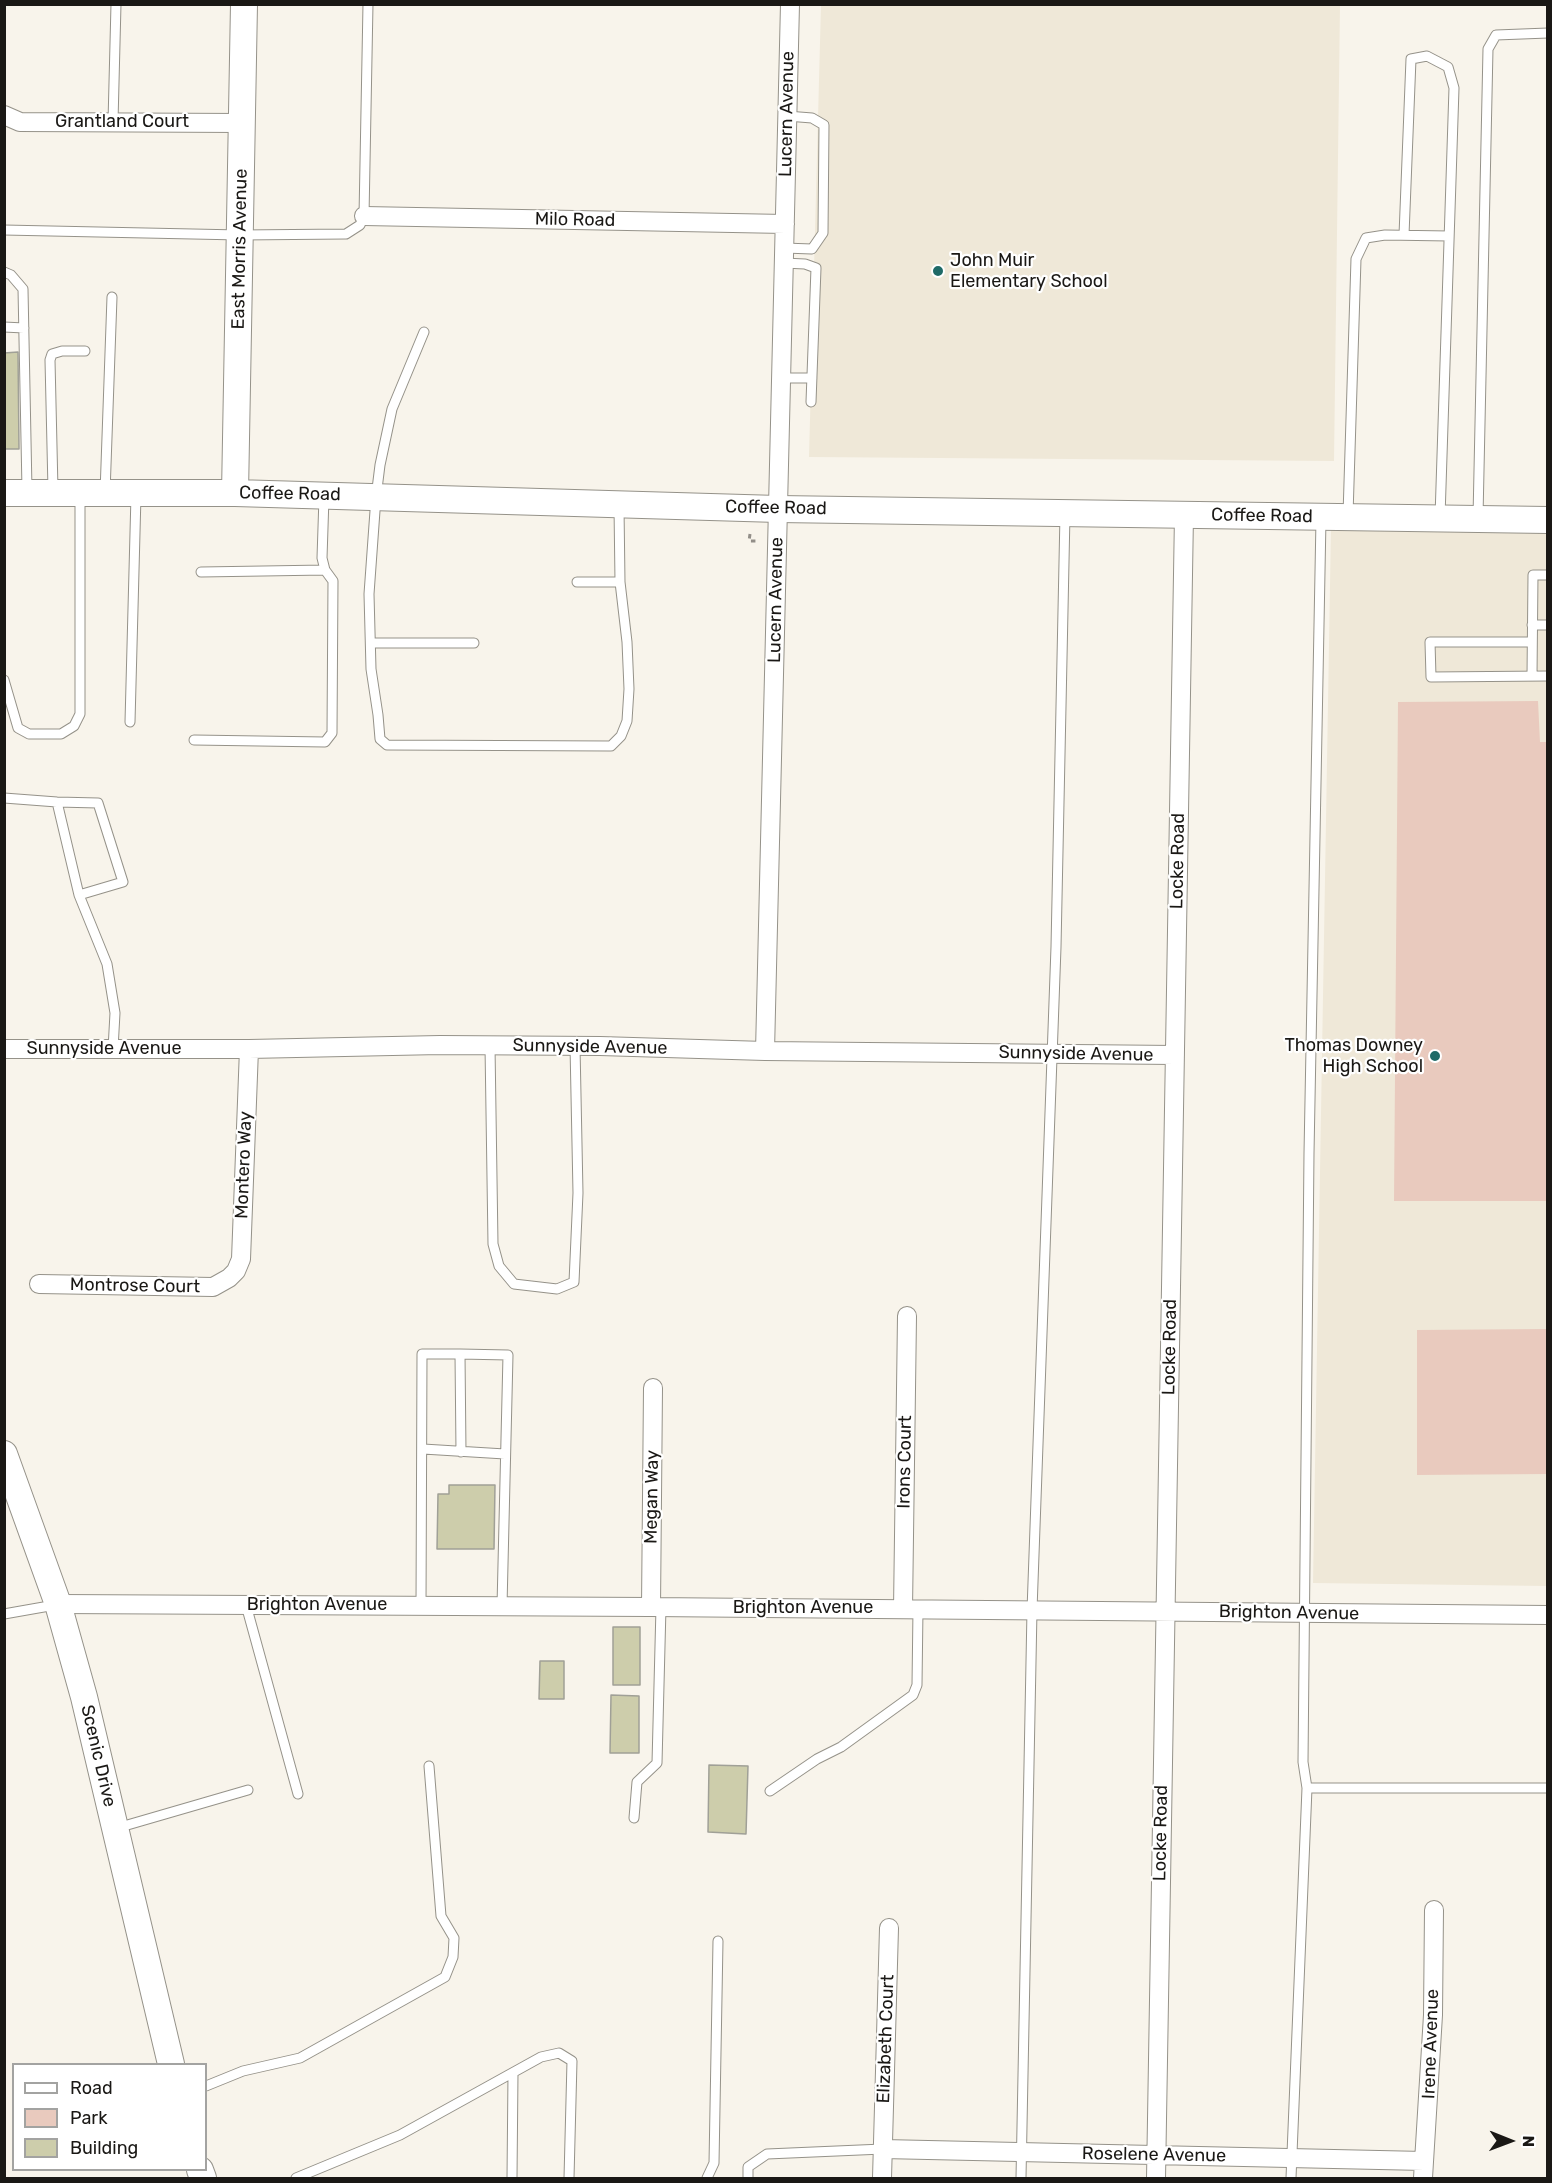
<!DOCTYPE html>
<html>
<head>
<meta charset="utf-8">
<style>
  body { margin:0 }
  #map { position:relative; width:1552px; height:2183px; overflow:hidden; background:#f8f4eb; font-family:Rubik,sans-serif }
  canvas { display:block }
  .frame { position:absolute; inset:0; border:6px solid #1a1815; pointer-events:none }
  .legend { position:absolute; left:12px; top:2063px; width:195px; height:108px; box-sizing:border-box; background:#fff; border:2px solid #a3a3a1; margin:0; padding:8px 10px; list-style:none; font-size:18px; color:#1a1815 }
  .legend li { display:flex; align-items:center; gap:12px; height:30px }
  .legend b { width:30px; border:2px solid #a3a3a1 }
  .north { position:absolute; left:1480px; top:2111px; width:60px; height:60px; -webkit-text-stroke:4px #fff; paint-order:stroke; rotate:91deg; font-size:16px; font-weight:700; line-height:24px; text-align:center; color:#1a1815 }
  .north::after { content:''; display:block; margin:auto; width:21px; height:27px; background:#1a1815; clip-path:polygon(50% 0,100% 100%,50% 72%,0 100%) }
</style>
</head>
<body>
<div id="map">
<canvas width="1552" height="2183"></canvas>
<div class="frame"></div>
<ul class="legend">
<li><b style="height:8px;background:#fff"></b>Road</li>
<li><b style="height:16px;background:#e9cabe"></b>Park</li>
<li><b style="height:16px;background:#cdcdab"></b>Building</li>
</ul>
<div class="north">N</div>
</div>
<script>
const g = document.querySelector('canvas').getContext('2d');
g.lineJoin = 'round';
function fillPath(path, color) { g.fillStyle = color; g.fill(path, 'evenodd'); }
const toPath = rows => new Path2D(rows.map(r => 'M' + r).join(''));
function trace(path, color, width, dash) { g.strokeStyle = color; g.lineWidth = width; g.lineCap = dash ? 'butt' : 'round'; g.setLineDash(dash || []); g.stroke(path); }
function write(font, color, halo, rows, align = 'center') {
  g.font = font + ' Rubik,sans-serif'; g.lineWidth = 4.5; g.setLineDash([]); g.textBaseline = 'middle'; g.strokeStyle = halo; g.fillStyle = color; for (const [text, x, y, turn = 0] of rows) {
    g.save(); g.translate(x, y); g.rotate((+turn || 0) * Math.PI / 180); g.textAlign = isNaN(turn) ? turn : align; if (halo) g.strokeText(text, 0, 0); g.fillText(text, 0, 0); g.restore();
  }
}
const built = toPath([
  [821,5,1340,5,1334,461,809,457],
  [1331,527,1547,529,1547,1586,1313,1583]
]);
const green = toPath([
  [1538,701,1540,742,1548,742,1547,1201,1394,1201,1398,702],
  [1547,1329,1547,1474,1417,1475,1417,1330]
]);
const building = toPath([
  [18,352,19,449,4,449,4,353,18,352],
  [449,1485,495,1485,494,1549,437,1549,438,1494,449,1494,449,1485],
  [613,1627,640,1627,640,1685,613,1685,613,1627],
  [540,1661,564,1661,564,1699,539,1699,540,1661],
  [611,1695,639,1696,639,1753,610,1753,611,1695],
  [709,1765,748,1766,746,1834,708,1832,709,1765]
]);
const path = toPath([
  [750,534,749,541,756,541]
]);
const lane = toPath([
  [113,122,116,4],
  [4,230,240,235,346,234,360,225,364,216,368,4],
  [1404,235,1411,59,1427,56,1448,67,1454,88,1440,517],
  [784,248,812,249,823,233,824,125,812,118,787,116],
  [784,263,805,264,816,268,811,402],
  [4,272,11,275,23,289,27,490],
  [4,327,24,328],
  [424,332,392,409,380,465,376,497,369,594,371,669,378,715,380,739,387,745,611,746,621,736,627,721,629,689,627,642,620,582],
  [781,378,812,378],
  [53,490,50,360,52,354,62,351,85,351],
  [105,493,112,297],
  [1348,515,1356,259,1366,238,1385,235,1449,236],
  [1478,517,1488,49,1496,35,1548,33],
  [201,572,325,570],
  [577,582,620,582,619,507],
  [1532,625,1548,625],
  [1532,642,1430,642,1431,677,1548,676],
  [371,643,474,643],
  [1532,676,1533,575,1548,575],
  [4,680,18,728,29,734,61,734,74,726,80,714,80,495],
  [130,722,136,495],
  [194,740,325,742,332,733,333,581,325,570,322,558,324,497],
  [4,798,57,802,98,803,123,882,79,895,57,802],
  [79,895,107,964,115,1013,113,1049],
  [490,1046,493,1244,499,1266,514,1284,557,1289,574,1282,578,1193,575,1046],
  [423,1449,505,1454],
  [461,1452,460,1354,508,1355,502,1606],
  [246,1605,298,1794],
  [421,1606,422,1354,460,1354],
  [4,1614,55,1605],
  [1307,1788,1303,1762,1309,1153,1321,519],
  [770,1791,817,1759,841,1747,913,1695,917,1685,918,1609],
  [634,1818,637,1782,657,1763,661,1607],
  [117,1828,248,1790],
  [206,2086,243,2071,300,2058,445,1977,453,1957,454,1938,441,1916,429,1766],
  [296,2178,400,2135,541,2057,559,2053,572,2061,569,2178],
  [512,2178,513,2073],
  [707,2178,714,2163,718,1941],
  [748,2178,748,2167,767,2154,883,2149],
  [1021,2178,1032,1610,1056,947,1065,514],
  [1291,2178,1307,1788,1548,1788]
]);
const street = toPath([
  [4,115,20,122,242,123],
  [364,216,785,224],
  [4,1049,249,1049,440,1045,600,1046,765,1051,1175,1055],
  [765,1051,790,4],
  [39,1284,213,1287,229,1278,236,1271,241,1259,249,1049],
  [58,1604,651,1607,1548,1615],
  [651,1607,653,1388],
  [903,1609,907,1316],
  [883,2149,1424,2161],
  [882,2178,889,1928],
  [1156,2178,1184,515],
  [1423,2178,1433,2015,1434,1910]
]);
const secondary = toPath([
  [4,493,235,493,778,509,1548,520],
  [235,493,244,4],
  [4,1454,58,1604,84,1697,171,2064],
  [200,2170,203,2178]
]);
const markers = [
  [938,271,6,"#1f6a67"],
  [1435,1056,6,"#1f6a67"]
];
const streetNames = [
  ["Lucern Avenue",787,114,-89],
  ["Grantland Court",122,122],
  ["Milo Road",575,220,1],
  ["East Morris Avenue",240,249,-89],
  ["Coffee Road",290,494,1],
  ["Coffee Road",776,508,1],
  ["Coffee Road",1262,516,1],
  ["Lucern Avenue",776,600,-89],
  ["Locke Road",1178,861,-89],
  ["Sunnyside Avenue",590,1047,1],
  ["Sunnyside Avenue",104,1049],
  ["Sunnyside Avenue",1076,1054,1],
  ["Montero Way",244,1165,-88],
  ["Montrose Court",135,1286,1],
  ["Locke Road",1170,1347,-89],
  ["Irons Court",905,1462,-89],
  ["Megan Way",652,1497,-89],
  ["Brighton Avenue",317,1605],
  ["Brighton Avenue",803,1608],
  ["Brighton Avenue",1289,1613,1],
  ["Scenic Drive",98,1756,77],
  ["Locke Road",1161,1833,-89],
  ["Elizabeth Court",886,2039,-88],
  ["Irene Avenue",1431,2044,-88],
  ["Roselene Avenue",1154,2155,1]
];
const poiNames = [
  ["John Muir",950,261],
  ["Elementary School",950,282],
  ["Thomas Downey",1423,1046,"right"],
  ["High School",1423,1067,"right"]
];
fillPath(built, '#efe8d8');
fillPath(green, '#e9cabe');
fillPath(building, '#cdcdab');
trace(building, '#a0a097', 1.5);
trace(lane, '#959289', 11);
trace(street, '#959289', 20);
trace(secondary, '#959289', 28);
trace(path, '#928e88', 3, [4.5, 4.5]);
trace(lane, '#fff', 9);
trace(street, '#fff', 18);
trace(secondary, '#fff', 26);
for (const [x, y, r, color] of markers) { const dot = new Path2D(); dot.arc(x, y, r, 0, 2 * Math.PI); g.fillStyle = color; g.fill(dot); trace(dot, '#fff', 2); }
write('18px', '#1a1815', '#fff', streetNames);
write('18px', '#1a1815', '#fff', poiNames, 'left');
</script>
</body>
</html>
